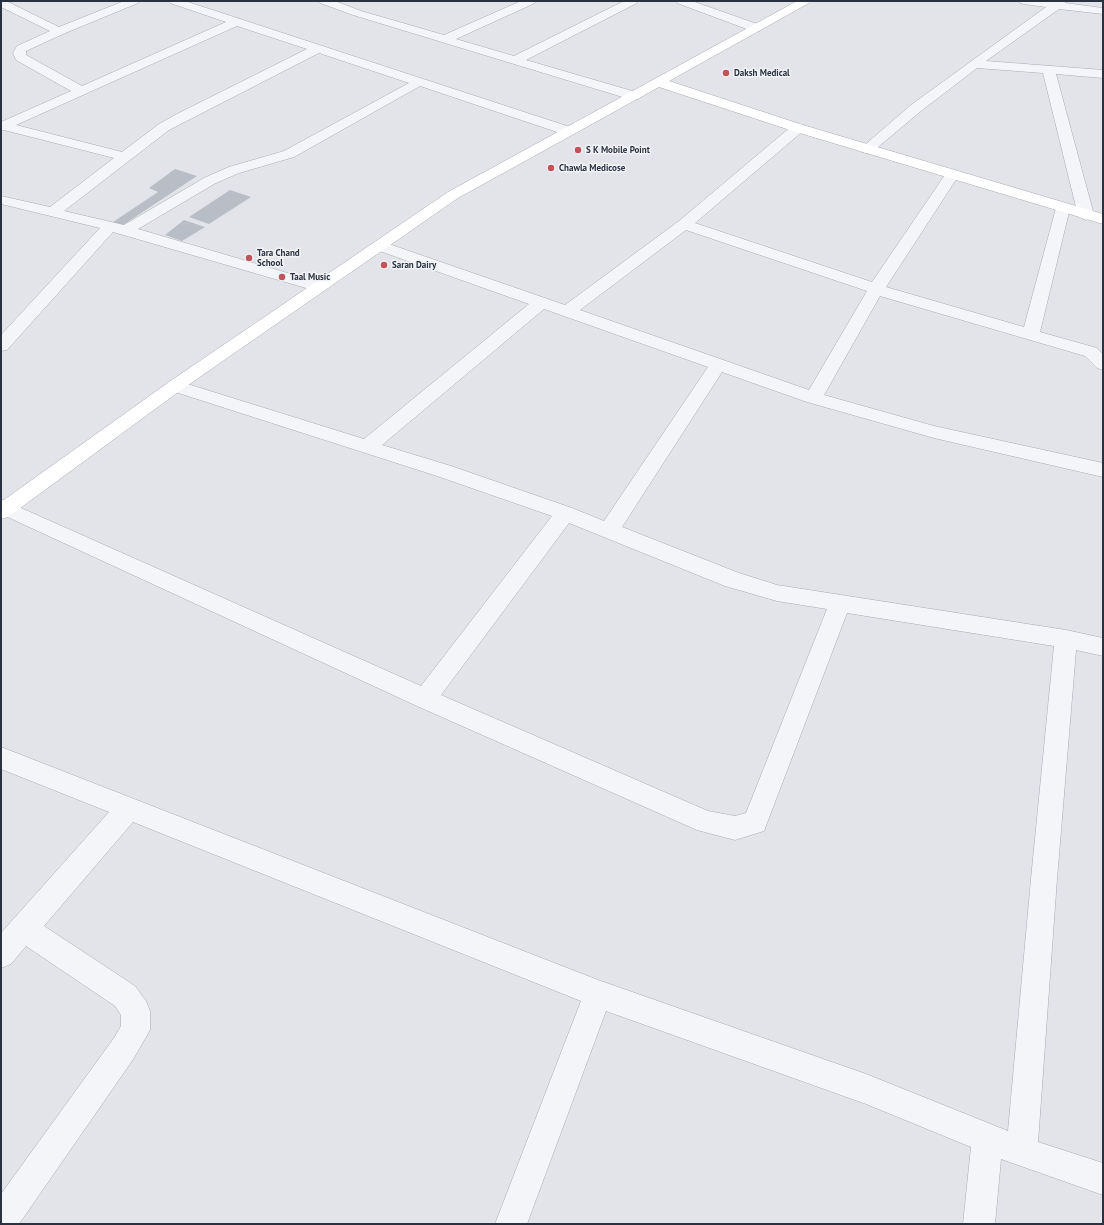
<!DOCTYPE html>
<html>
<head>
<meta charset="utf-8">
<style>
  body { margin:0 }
  #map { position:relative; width:1104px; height:1225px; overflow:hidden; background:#e2e4e9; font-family:"PT Sans",sans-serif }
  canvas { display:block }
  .frame { position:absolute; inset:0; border:2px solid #2b3140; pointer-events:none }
</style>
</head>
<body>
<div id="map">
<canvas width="1104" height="1225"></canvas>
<div class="frame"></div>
</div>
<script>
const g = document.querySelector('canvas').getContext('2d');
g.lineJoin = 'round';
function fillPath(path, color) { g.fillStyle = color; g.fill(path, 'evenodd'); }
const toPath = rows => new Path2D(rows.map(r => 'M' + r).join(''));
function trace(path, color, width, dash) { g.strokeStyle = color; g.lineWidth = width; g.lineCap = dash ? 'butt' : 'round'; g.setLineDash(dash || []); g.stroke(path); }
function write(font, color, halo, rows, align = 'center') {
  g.font = font + ' "PT Sans",sans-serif'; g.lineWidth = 3; g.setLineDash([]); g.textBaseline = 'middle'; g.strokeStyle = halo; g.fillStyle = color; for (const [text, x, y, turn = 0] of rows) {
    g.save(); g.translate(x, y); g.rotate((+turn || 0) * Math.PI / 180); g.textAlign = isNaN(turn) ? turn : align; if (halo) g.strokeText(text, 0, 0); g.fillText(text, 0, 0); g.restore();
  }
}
const building = toPath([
  [175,169,197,176,123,225,113,222,158,192,149,188],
  [230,190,251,197,209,224,189,217],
  [184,220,205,227,182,241,165,235]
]);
const street = toPath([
  [1,1,6,1,59,27,124,1,140,1,138,3,63,34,26,51,26,55,82,86,226,22,170,3,168,1,185,1,573,128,575,131,573,134,568,135,563,134,420,86,294,157,239,173,214,184,138,229,325,284,327,287,325,290,319,292,313,290,113,232,7,350,1,351,1,335,100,228,1,204,1,196,50,207,114,158,4,130,1,131,1,122,71,91,16,60,13,53,17,46,50,31,1,7,1,1],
  [237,26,307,49,175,115,159,124,122,152,16,125,237,26],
  [319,53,409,83,284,151,229,167,204,178,124,225,64,211,169,130,319,53],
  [318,1,335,1,361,11,444,35,521,1,537,1,535,3,456,39,514,56,624,1,639,1,637,3,526,60,639,93,641,96,639,99,629,99,353,15,320,3,318,1],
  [675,1,692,1,760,25,762,28,760,31,752,31,677,3,675,1],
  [1018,1,1066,1,1065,3,1103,8,1103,14,1059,9,986,61,1103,70,1103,78,1056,74,1094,215,1091,218,1086,220,1081,218,1078,215,1043,73,977,68,921,111,872,152,867,153,862,152,860,149,911,105,1046,7,1024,4,1020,3,1018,1],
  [798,124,803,125,805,128,803,131,695,223,872,282,947,172,952,171,957,172,959,175,886,287,1024,327,1056,208,1058,205,1063,204,1068,205,1070,208,1040,332,1097,348,1103,354,1103,370,1097,368,1085,356,880,296,824,395,934,426,1103,463,1103,477,934,438,807,402,722,372,622,527,739,573,777,585,1066,630,1103,638,1103,656,1076,650,1057,879,1038,1142,1103,1163,1103,1195,1001,1159,995,1224,963,1224,971,1147,866,1104,606,1011,527,1224,495,1224,581,1001,133,822,44,926,135,986,146,1001,150,1011,150,1030,134,1058,19,1224,1,1224,1,1194,114,1038,121,1026,121,1015,115,1006,26,946,11,964,1,968,1,933,109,812,1,769,1,747,598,980,866,1074,1008,1131,1031,879,1054,646,847,613,764,831,735,840,697,830,417,706,1,514,1,499,421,686,552,516,437,476,169,390,166,386,169,382,175,380,181,382,364,439,529,304,374,249,372,246,374,243,380,241,386,243,565,305,679,221,793,125,798,124],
  [686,230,867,291,809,390,580,310,686,230],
  [544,309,708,367,604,521,572,508,451,466,382,445,544,309],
  [569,523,725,586,777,601,827,609,746,813,735,816,708,811,441,695,569,523]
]);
const secondary = toPath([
  [797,1,811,1,809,3,669,81,803,125,1103,214,1103,224,793,131,659,87,458,198,181,390,8,517,1,519,1,502,169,382,448,192,797,1]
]);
const markers = [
  [726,73,4,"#c3525a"],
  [578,150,4,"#c3525a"],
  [551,168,4,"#c3525a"],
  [249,258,4,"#c3525a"],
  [384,265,4,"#c3525a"],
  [282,277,4,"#c3525a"]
];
const farPoinames = [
  ["Daksh Medical",734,73],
  ["S K Mobile Point",586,150],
  ["Chawla Medicose",559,168],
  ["Tara Chand",257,253],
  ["School",257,263],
  ["Saran Dairy",392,265],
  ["Taal Music",290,277]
];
fillPath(building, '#b9bdc5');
trace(street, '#a7abb3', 1);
trace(secondary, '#a7abb3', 1);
fillPath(street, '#f4f5f8');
fillPath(secondary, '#fff');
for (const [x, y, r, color] of markers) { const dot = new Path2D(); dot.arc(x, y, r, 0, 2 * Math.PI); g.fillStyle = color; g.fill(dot); trace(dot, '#f1f3f7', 1.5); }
write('bold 9px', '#2b3140', '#f1f3f7', farPoinames, 'left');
</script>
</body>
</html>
